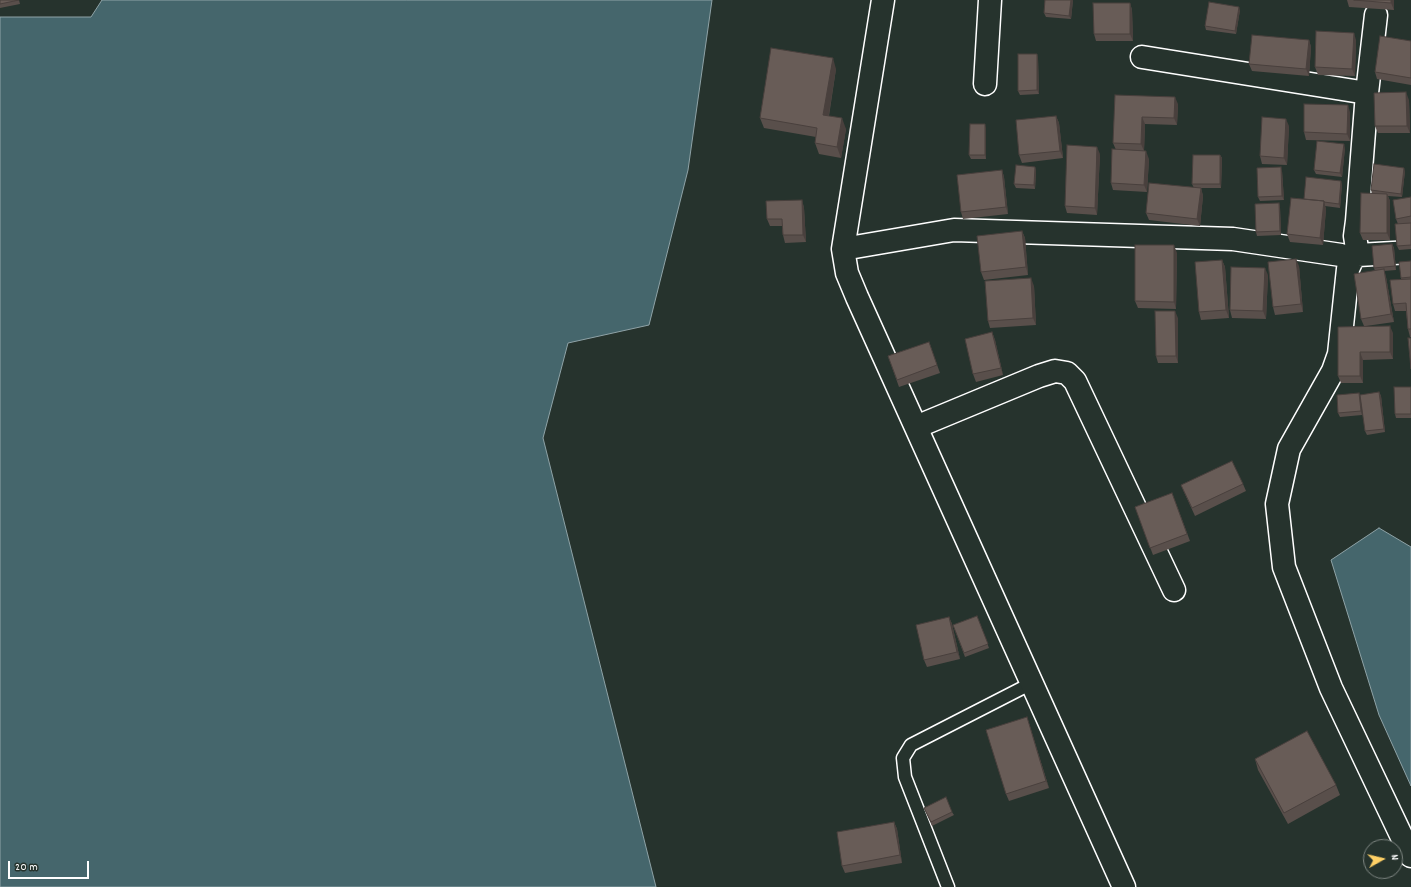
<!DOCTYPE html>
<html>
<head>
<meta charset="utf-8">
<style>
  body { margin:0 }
  #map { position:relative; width:1411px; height:887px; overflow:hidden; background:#26332d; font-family:Dekko,sans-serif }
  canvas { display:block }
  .north { position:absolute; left:1363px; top:839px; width:40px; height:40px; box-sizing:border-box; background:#26332d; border:1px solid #7d8581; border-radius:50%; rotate:82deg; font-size:11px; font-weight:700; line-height:16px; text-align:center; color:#fff }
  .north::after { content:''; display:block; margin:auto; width:14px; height:18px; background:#ffd166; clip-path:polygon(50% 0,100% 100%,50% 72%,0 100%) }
  .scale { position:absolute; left:8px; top:861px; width:81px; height:18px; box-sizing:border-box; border:2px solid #fff; border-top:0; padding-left:5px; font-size:12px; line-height:14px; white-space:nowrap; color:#fff; -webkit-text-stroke:3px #26332d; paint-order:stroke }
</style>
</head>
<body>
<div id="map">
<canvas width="1411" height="887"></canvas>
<div class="north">N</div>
<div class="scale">20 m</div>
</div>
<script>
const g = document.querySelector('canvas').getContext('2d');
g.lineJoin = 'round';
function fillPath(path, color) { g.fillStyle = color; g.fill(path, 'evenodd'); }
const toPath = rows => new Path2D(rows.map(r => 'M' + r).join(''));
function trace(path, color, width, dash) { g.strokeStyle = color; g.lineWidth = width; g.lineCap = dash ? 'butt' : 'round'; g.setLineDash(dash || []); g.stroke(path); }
const water = toPath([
  [102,0,712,0,688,170,649,325,568,343,543,438,656,887,0,887,0,17,91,17,102,0],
  [1379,528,1411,547,1411,786,1379,715,1331,560,1379,528]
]);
const service = toPath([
  [948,887,905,777,903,758,911,745,1032,683]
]);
const minor = toPath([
  [883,0,843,249,847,273,857,297,1124,887],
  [1142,57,1367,93],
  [985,84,990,0],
  [843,249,954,230,1233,239,1341,255,1348,257,1352,260],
  [1411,252,1358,255,1352,260,1348,269,1339,354,1333,371,1289,449,1277,504,1284,567,1331,688,1411,856],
  [1358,255,1355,236,1357,221,1367,93,1376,15],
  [916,427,1039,376,1055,371,1067,373,1075,381,1174,590]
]);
const wall = toPath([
  [0,0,19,0,20,4,0,8],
  [1073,0,1071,19,1046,17,1044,13],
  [1347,0,1394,0,1394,10,1349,7],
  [1130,3,1132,10,1133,41,1096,41,1094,34],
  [1240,10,1236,34,1206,30,1205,26],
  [1309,40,1311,47,1309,76,1252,71,1249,64],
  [1356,40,1355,76,1318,75,1315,67],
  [1411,41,1411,85,1377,79,1375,72],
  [1037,54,1038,58,1039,94,1020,95,1018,91],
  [836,69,829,116,846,129,841,158,819,154,815,143,816,137,764,128,760,118],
  [1115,95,1178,104,1177,125,1145,124,1144,151,1126,150,1149,159,1147,192,1113,190,1111,183,1116,150,1113,143],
  [1409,100,1410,133,1378,133,1375,126],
  [1350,112,1350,141,1306,140,1304,132],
  [1056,116,1059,123,1063,158,1022,163,1019,155],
  [1289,126,1287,165,1262,164,1260,156],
  [986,128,986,159,971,159,969,155],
  [1345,148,1342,177,1316,174,1314,170],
  [1100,154,1097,215,1067,213,1065,206],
  [1220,155,1222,158,1221,188,1194,188,1201,188,1203,196,1200,226,1149,220,1146,213,1194,188,1192,184],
  [1035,167,1036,171,1035,189,1016,188,1014,184],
  [1002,170,1004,177,1008,214,963,219,961,212],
  [1282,171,1284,200,1260,201,1258,197],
  [1405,171,1402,197,1388,196,1390,201,1390,240,1363,240,1360,233,1372,193,1371,190],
  [1342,184,1340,208,1325,206,1326,209,1323,245,1290,242,1287,234,1304,199],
  [1411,197,1411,249,1399,250,1397,246,1398,224,1396,219],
  [802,200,804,208,806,242,785,243,783,235,782,226,770,226,767,219],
  [1279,203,1280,207,1281,235,1257,236,1256,232],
  [1022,231,1025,238,1028,275,984,280,981,272],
  [1392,244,1394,248,1396,270,1384,271,1386,277,1394,322,1366,326,1393,333,1393,359,1363,360,1363,383,1341,383,1338,376,1364,326,1361,319,1375,271,1374,268],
  [1177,253,1176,309,1138,308,1135,301],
  [1222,260,1225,267,1229,318,1201,320,1199,312],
  [1411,261,1411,337,1410,337,1408,329,1406,311,1395,311,1393,304,1401,280,1401,278],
  [1299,266,1303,312,1275,315,1273,307],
  [1268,275,1266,319,1232,318,1230,310],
  [1034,286,1036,325,990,328,988,321],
  [1178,318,1178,363,1158,363,1156,356],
  [992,332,995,340,1003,375,976,382,973,374],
  [929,342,940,373,899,387,888,356],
  [1411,387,1411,418,1396,418,1395,414],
  [1379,392,1381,396,1385,432,1367,435,1365,431],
  [1359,393,1360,397,1362,415,1340,417,1338,413],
  [1243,484,1246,491,1195,516,1184,492,1181,485],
  [1172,493,1190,541,1153,555,1135,507],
  [977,616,989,648,965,657,953,625],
  [949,617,952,624,960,659,927,667,924,660],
  [1027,717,1049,788,1009,801,1006,794],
  [1255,759,1336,785,1340,795,1288,824,1258,770],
  [924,808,952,812,954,815,932,826],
  [894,822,897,829,902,863,845,873,842,866]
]);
const shadedWall = toPath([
  [1071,0,1073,0,1071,19,1069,16],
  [1391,0,1394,0,1394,10,1391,3],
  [1130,3,1132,10,1133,41,1130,34],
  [1239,7,1240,10,1236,34,1235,31],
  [1354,33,1356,40,1355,76,1352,69],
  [1309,40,1311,47,1309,76,1306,69],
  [1037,54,1038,58,1039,94,1037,90],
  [833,58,836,69,827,126,823,115],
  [1406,92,1409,100,1410,133,1407,126],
  [1175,97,1178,104,1177,125,1174,118],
  [1348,105,1350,112,1350,141,1347,134],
  [1056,116,1059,123,1063,158,1060,151],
  [1142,117,1145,124,1144,151,1141,144],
  [842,118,846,129,841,158,837,147],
  [1286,119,1289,126,1287,165,1284,158],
  [985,124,986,128,986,159,985,155],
  [1344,144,1345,148,1342,177,1340,173],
  [1097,147,1100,154,1097,215,1095,208],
  [1146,151,1149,159,1147,192,1144,185],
  [1220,155,1222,158,1221,188,1220,184],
  [1035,167,1036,171,1035,189,1034,185],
  [1281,167,1282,171,1284,200,1282,196],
  [1404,168,1405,171,1402,197,1401,194],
  [1002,170,1004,177,1008,214,1006,207],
  [1341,181,1342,184,1340,208,1339,204],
  [1201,188,1203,196,1200,226,1197,219],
  [1387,194,1390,201,1390,240,1387,233],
  [802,200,804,208,806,242,803,235],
  [1324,201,1326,209,1323,245,1320,238],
  [1279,203,1280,207,1281,235,1280,231],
  [1022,231,1025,238,1028,275,1026,267],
  [1392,244,1394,248,1396,270,1395,266],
  [1174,245,1177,253,1176,309,1174,302],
  [1296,259,1299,266,1303,312,1301,304],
  [1222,260,1225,267,1229,318,1226,310],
  [1265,268,1268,275,1266,319,1263,311],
  [1384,269,1386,277,1394,322,1391,314],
  [1031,278,1034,286,1036,325,1033,318],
  [1175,311,1178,318,1178,363,1176,356],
  [1390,326,1393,333,1393,359,1390,352],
  [992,332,995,340,1003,375,1001,368],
  [1360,352,1363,360,1363,383,1360,376],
  [1379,392,1381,396,1385,432,1384,429],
  [1359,393,1360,397,1362,415,1361,411],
  [949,617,952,624,960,659,957,652],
  [1027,717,1029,725,1049,788,1046,781],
  [894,822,897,829,902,863,900,855]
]);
const building = toPath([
  [0,0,19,0,0,4,0,0],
  [1045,0,1071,0,1069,16,1044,13,1045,0],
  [1354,0,1391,0,1391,3,1354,0],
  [1209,2,1239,7,1235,31,1205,26,1209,2],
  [1093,3,1130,3,1130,34,1094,34,1093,3],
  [1316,31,1354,33,1352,69,1315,67,1316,31],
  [1252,35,1309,40,1306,69,1249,64,1252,35],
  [1380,36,1411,41,1411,78,1375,72,1380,36],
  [771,48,833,58,823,115,842,118,837,147,815,143,817,128,760,118,771,48],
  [1018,54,1037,54,1037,90,1018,91,1018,54],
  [1406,92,1407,126,1375,126,1374,93,1406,92],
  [1115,95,1175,97,1174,118,1142,117,1141,144,1113,143,1115,95],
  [1304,104,1348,105,1347,134,1304,132,1304,104],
  [1056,116,1060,151,1019,155,1016,120,1056,116],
  [1262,117,1286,119,1284,158,1260,156,1262,117],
  [970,124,985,124,985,155,969,155,970,124],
  [1317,141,1344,144,1340,173,1314,170,1317,141],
  [1067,145,1097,147,1095,208,1065,206,1067,145],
  [1112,149,1146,151,1144,185,1111,183,1112,149],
  [1193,155,1220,155,1220,184,1192,184,1193,155],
  [1374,164,1404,168,1401,194,1371,190,1374,164],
  [1016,165,1035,167,1034,185,1014,184,1016,165],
  [1281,167,1282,196,1258,197,1257,168,1281,167],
  [1002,170,1006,207,961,212,957,175,1002,170],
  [1306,177,1341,181,1339,204,1324,202,1324,201,1304,199,1306,177],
  [1149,183,1201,188,1197,219,1146,213,1149,183],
  [1361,193,1387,194,1387,233,1360,233,1361,193],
  [1411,197,1411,216,1396,219,1393,200,1411,197],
  [1291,198,1324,201,1320,238,1287,234,1291,198],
  [802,200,803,235,783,235,782,219,767,219,766,201,802,200],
  [1279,203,1280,231,1256,232,1255,204,1279,203],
  [1411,223,1411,245,1397,246,1395,224,1411,223],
  [1022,231,1026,267,981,272,977,236,1022,231],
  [1392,244,1395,266,1374,268,1372,246,1392,244],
  [1135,245,1174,245,1174,302,1135,301,1135,245],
  [1296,259,1301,304,1273,307,1268,262,1296,259],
  [1222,260,1226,310,1199,312,1195,262,1222,260],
  [1411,261,1411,277,1401,278,1399,262,1411,261],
  [1231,267,1265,268,1263,311,1230,310,1231,267],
  [1384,269,1391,314,1361,319,1354,274,1384,269],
  [1031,278,1033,318,988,321,985,281,1031,278],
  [1411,279,1411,329,1408,329,1406,303,1393,304,1390,280,1411,279],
  [1155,311,1175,311,1176,356,1156,356,1155,311],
  [1390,326,1390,352,1360,352,1360,376,1338,376,1338,327,1390,326],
  [992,332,1001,368,973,374,965,339,992,332],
  [1408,338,1411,338,1411,369,1408,338],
  [929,342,937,365,897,380,888,356,929,342],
  [1394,387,1411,387,1411,414,1395,414,1394,387],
  [1379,392,1384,429,1365,431,1360,395,1379,392],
  [1359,393,1361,411,1338,413,1337,395,1359,393],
  [1232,461,1243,484,1192,508,1181,485,1232,461],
  [1172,493,1187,534,1150,548,1135,507,1172,493],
  [977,616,988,644,964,653,953,625,977,616],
  [949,617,957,652,924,660,916,625,949,617],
  [1027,717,1046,781,1006,794,986,730,1027,717],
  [1307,731,1336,785,1284,813,1255,759,1307,731],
  [946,797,952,812,931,822,924,808,946,797],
  [894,822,900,855,842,866,837,832,894,822]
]);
fillPath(water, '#45666c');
trace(water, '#8fa3a7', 1);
trace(service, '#fff', 15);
trace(minor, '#fff', 25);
trace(service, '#26332d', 12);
trace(minor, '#26332d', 22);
fillPath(wall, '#594f4b');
fillPath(shadedWall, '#49403d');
fillPath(building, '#685c57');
trace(building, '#49403d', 1);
</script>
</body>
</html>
